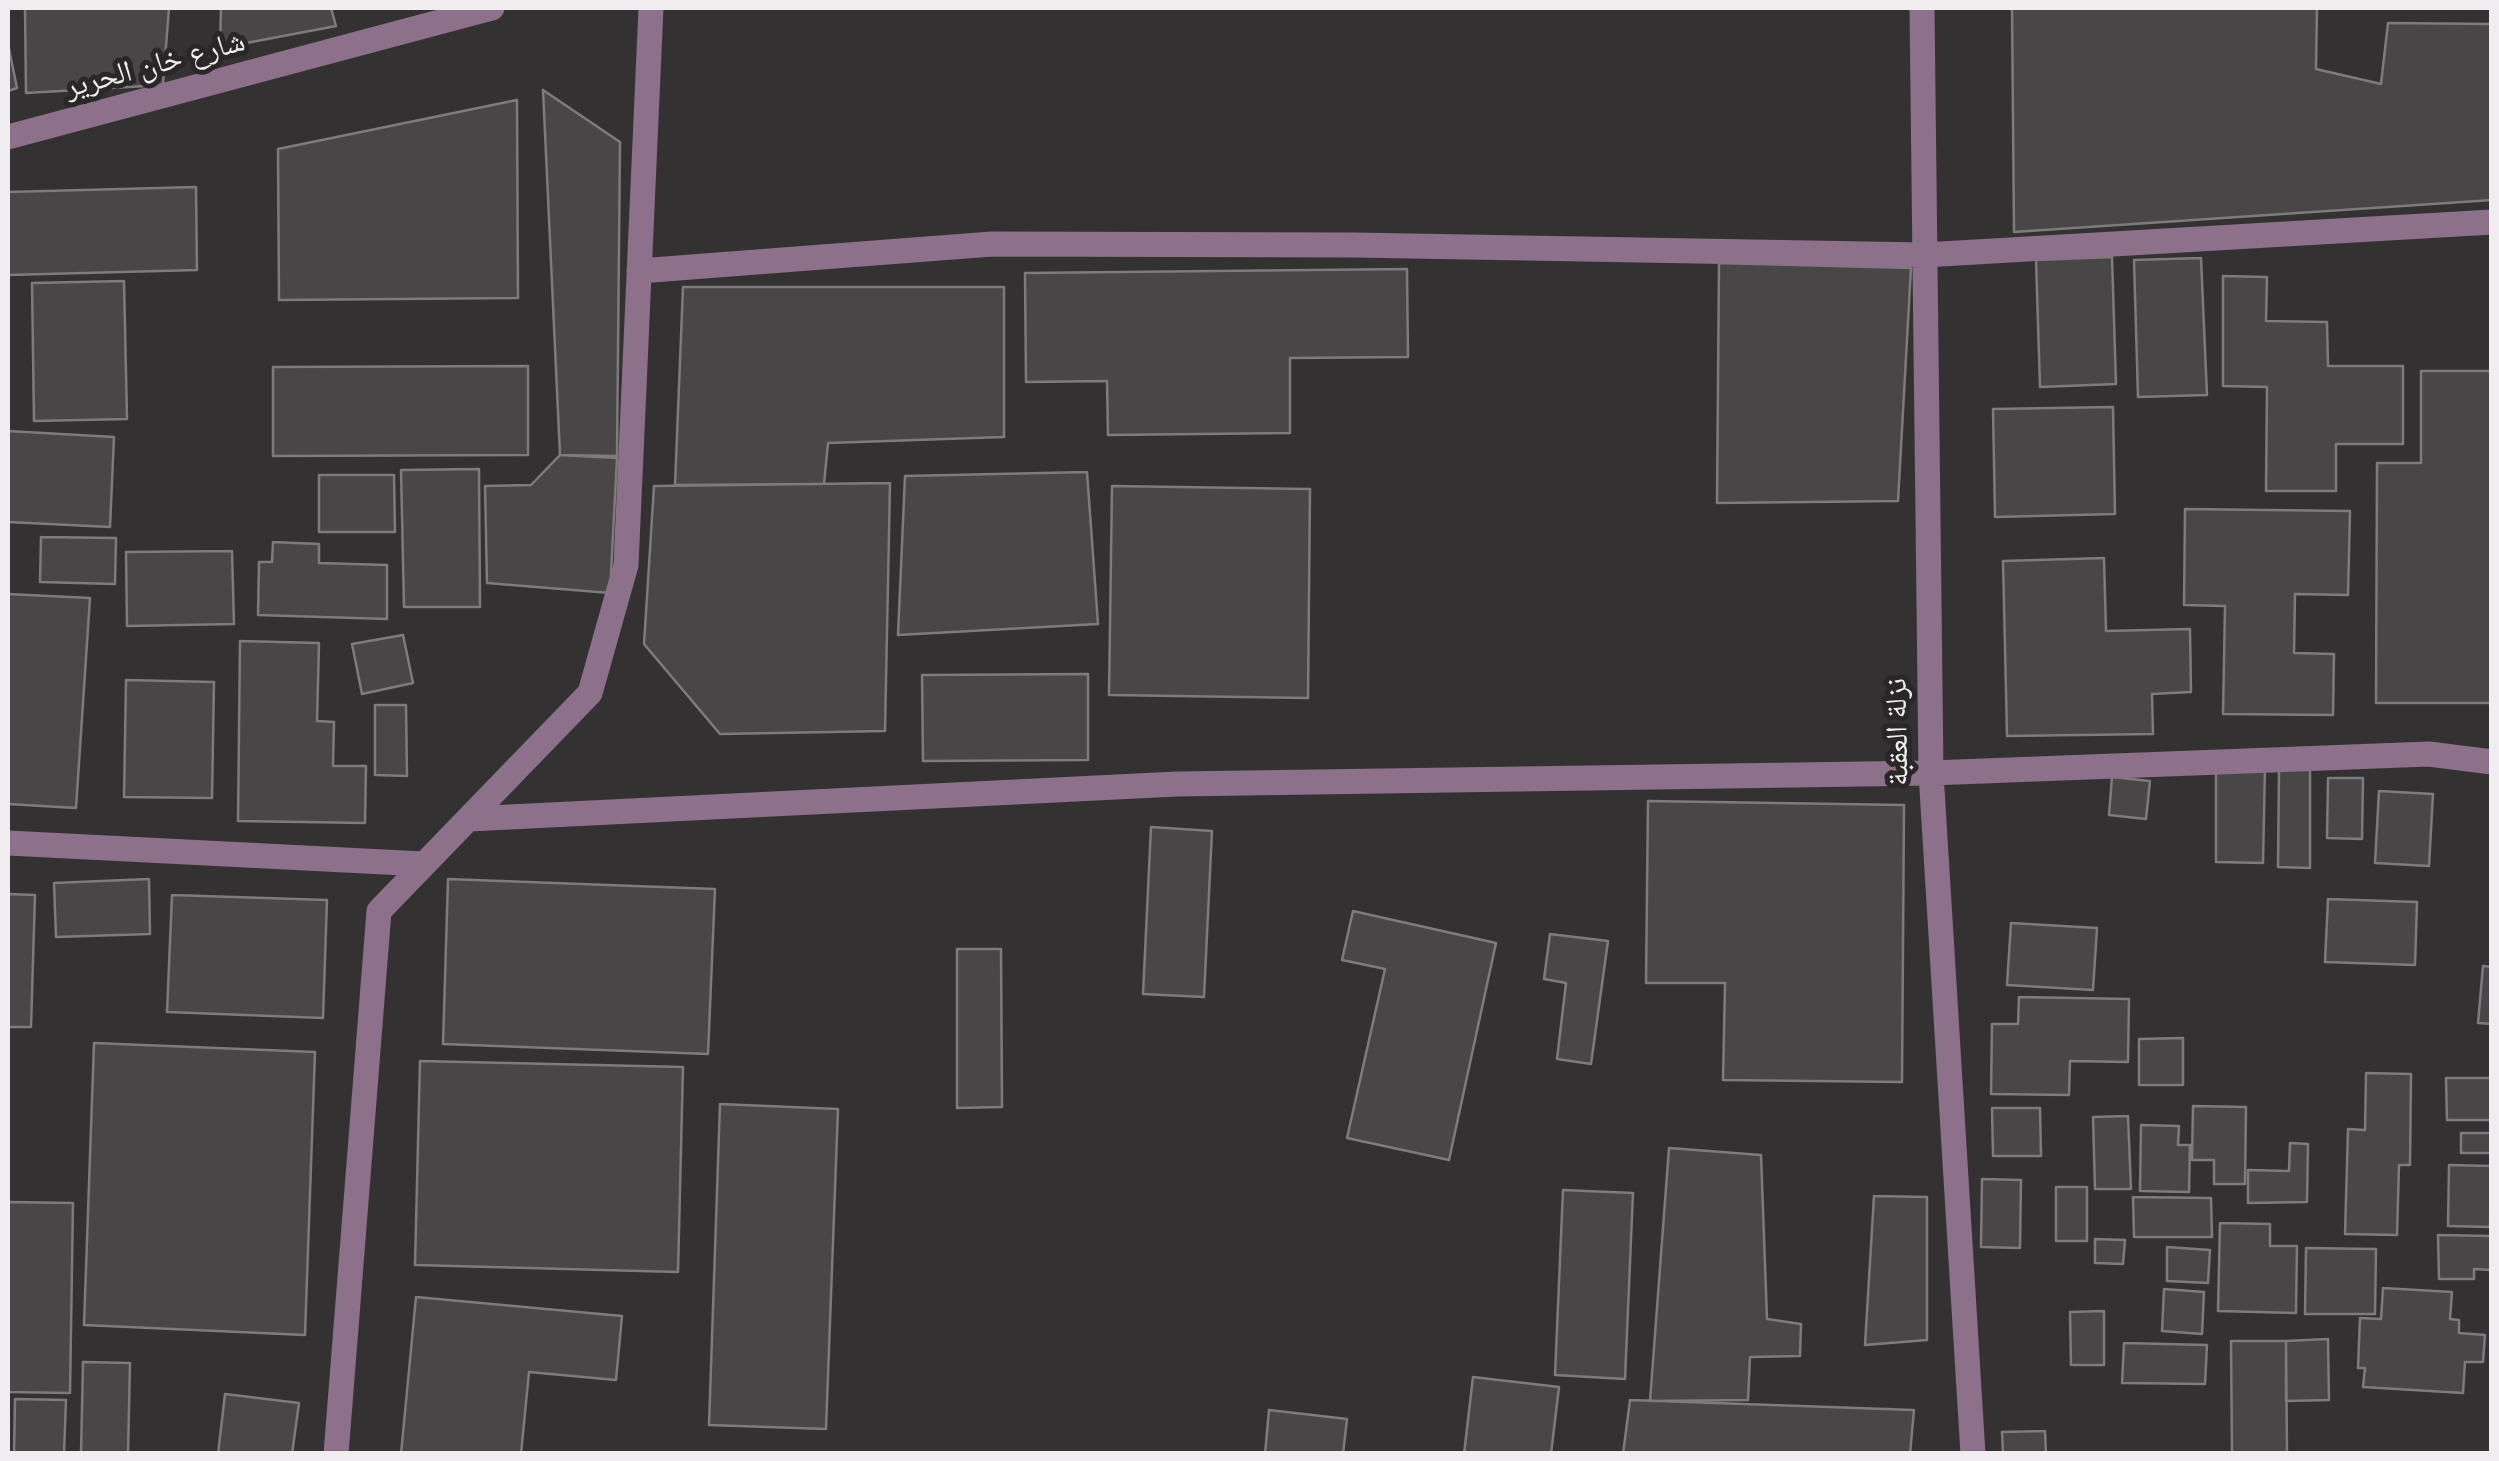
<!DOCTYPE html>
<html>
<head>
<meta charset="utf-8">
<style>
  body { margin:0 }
  #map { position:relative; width:2499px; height:1461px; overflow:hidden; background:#343133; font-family:"Noto Sans",sans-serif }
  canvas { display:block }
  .frame { position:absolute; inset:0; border:10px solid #efedef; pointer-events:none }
</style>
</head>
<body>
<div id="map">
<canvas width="2499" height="1461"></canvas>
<div class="frame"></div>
</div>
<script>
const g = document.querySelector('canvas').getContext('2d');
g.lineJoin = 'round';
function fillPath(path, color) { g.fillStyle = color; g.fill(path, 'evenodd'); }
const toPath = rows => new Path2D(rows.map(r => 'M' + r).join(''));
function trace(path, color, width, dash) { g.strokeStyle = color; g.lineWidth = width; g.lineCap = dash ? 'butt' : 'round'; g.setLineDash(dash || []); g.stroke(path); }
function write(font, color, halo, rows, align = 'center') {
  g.font = font + ' "Noto Sans","Noto Naskh Arabic",sans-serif'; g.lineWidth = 10; g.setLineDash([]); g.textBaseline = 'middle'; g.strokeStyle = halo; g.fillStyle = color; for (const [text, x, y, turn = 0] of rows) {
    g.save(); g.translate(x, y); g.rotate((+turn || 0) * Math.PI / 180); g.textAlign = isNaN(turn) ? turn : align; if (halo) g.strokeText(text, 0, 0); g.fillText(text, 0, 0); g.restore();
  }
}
const building = toPath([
  [25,8,169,8,163,85,26,93,25,8],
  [221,8,331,8,336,26,220,48,221,8],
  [2012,8,2317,8,2316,69,2381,84,2388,23,2492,24,2492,200,2014,232,2012,8],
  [8,44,17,88,8,91,8,44],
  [543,90,620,142,617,456,560,455,543,90],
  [517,100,518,298,279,300,278,149,517,100],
  [196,187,197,270,8,275,8,192,196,187],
  [2112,257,2116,384,2040,387,2036,260,2112,257],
  [2201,258,2207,395,2138,397,2134,260,2201,258],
  [1719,263,1911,268,1898,501,1717,503,1719,263],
  [1407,269,1408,357,1290,358,1290,433,1108,435,1107,381,1026,382,1025,273,1407,269],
  [2223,276,2267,277,2266,321,2327,322,2328,366,2403,366,2403,444,2336,444,2336,491,2266,491,2267,387,2223,386,2223,276],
  [124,281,127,419,34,421,32,283,124,281],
  [683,287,1004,287,1004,437,828,443,824,484,675,485,683,287],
  [528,366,528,455,273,456,273,367,528,366],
  [2421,371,2492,371,2492,703,2376,703,2377,463,2421,463,2421,371],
  [2113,407,2115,514,1995,517,1993,409,2113,407],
  [8,431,114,437,110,527,8,522,8,431],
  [560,455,617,458,610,593,487,583,485,486,531,485,560,455],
  [479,469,480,607,404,607,401,470,479,469],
  [1087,472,1098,624,898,635,905,476,1087,472],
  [319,475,394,475,395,532,319,532,319,475],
  [890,483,885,731,720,734,644,644,654,486,890,483],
  [1112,486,1310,489,1308,698,1109,695,1112,486],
  [2185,509,2350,511,2348,595,2295,594,2294,653,2334,654,2333,715,2223,714,2225,606,2184,605,2185,509],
  [41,537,116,538,115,584,40,582,41,537],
  [273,542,319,544,319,563,387,565,387,619,258,615,259,562,272,562,273,542],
  [232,551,234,624,127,626,126,552,232,551],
  [2104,558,2106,631,2190,629,2191,692,2152,694,2153,734,2007,736,2003,561,2104,558],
  [8,594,90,598,76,808,8,804,8,594],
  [403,635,413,683,362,694,352,644,403,635],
  [240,641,319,643,317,721,334,722,333,766,366,766,365,823,238,821,240,641],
  [1088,674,1088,760,923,761,922,675,1088,674],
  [126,680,214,682,212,798,124,797,126,680],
  [375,705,406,705,407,776,375,775,375,705],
  [2216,764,2265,765,2263,863,2216,862,2216,764],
  [2279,769,2310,770,2310,868,2278,867,2279,769],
  [2112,777,2150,781,2146,819,2109,815,2112,777],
  [2328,778,2363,778,2362,839,2327,838,2328,778],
  [2379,791,2433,794,2429,866,2375,863,2379,791],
  [1648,801,1904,805,1902,1082,1723,1080,1725,983,1646,983,1648,801],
  [1151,827,1212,831,1204,997,1143,994,1151,827],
  [149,879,150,934,56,937,54,883,149,879],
  [448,879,715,889,708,1054,443,1044,448,879],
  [8,894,35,895,31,1027,8,1027,8,894],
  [172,895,327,900,323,1018,167,1012,172,895],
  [2328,899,2417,902,2415,965,2325,962,2328,899],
  [1353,911,1496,943,1449,1160,1347,1138,1385,969,1342,960,1353,911],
  [2011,923,2097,928,2093,990,2007,985,2011,923],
  [1550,934,1608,941,1591,1064,1557,1059,1566,983,1544,979,1550,934],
  [957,949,1001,949,1002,1107,957,1108,957,949],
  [2483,966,2492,967,2492,1024,2478,1023,2483,966],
  [2019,997,2129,999,2128,1062,2070,1061,2069,1095,1991,1094,1992,1024,2018,1024,2019,997],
  [2183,1038,2183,1085,2139,1085,2139,1039,2183,1038],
  [94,1043,315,1052,305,1335,84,1325,94,1043],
  [420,1061,683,1067,678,1272,415,1265,420,1061],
  [2366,1073,2411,1074,2410,1165,2399,1165,2397,1235,2345,1234,2348,1129,2365,1130,2366,1073],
  [2446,1078,2492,1078,2492,1120,2447,1120,2446,1078],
  [720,1104,838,1109,826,1429,709,1425,720,1104],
  [2193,1106,2246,1107,2245,1184,2214,1184,2214,1160,2192,1160,2193,1106],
  [1992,1108,2040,1108,2041,1156,1993,1156,1992,1108],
  [2128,1116,2131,1189,2095,1189,2093,1117,2128,1116],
  [2141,1125,2179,1126,2178,1145,2190,1145,2189,1192,2140,1191,2141,1125],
  [2461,1133,2492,1133,2492,1153,2461,1153,2461,1133],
  [2290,1143,2308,1144,2307,1202,2248,1203,2248,1170,2289,1171,2290,1143],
  [1669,1148,1761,1155,1767,1319,1801,1324,1800,1356,1750,1357,1748,1400,1650,1401,1669,1148],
  [2449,1165,2491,1166,2490,1227,2448,1226,2449,1165],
  [1982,1179,2021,1180,2020,1248,1981,1247,1982,1179],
  [2056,1187,2087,1187,2087,1241,2056,1241,2056,1187],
  [1563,1190,1633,1193,1625,1379,1555,1375,1563,1190],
  [1874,1196,1927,1197,1927,1340,1865,1345,1874,1196],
  [2133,1197,2211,1198,2212,1237,2134,1237,2133,1197],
  [8,1202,73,1203,70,1393,8,1392,8,1202],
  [2220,1223,2270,1224,2270,1246,2297,1246,2296,1313,2218,1311,2220,1223],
  [2438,1235,2491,1236,2491,1270,2474,1269,2474,1279,2439,1279,2438,1235],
  [2095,1239,2125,1240,2123,1264,2095,1263,2095,1239],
  [2167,1247,2210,1250,2208,1283,2167,1281,2167,1247],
  [2306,1248,2376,1249,2375,1314,2305,1314,2306,1248],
  [2383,1288,2452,1292,2450,1319,2459,1320,2459,1333,2485,1335,2483,1362,2465,1362,2463,1393,2363,1387,2365,1368,2358,1368,2360,1318,2381,1319,2383,1288],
  [2164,1289,2204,1292,2202,1334,2162,1331,2164,1289],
  [416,1297,622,1316,616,1380,529,1372,521,1454,401,1454,416,1297],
  [2104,1311,2104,1365,2071,1365,2070,1312,2104,1311],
  [2328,1339,2329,1400,2286,1401,2286,1341,2328,1339],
  [2231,1341,2286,1341,2287,1454,2232,1454,2231,1341],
  [2124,1343,2207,1345,2205,1384,2122,1383,2124,1343],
  [83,1362,130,1363,128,1454,81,1454,83,1362],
  [1473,1377,1559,1387,1551,1454,1464,1454,1473,1377],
  [225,1394,299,1403,292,1454,218,1454,225,1394],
  [15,1399,66,1400,64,1454,14,1454,15,1399],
  [1630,1400,1914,1410,1910,1454,1623,1454,1630,1400],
  [1269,1410,1347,1419,1343,1454,1265,1454,1269,1410],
  [2045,1431,2046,1454,2003,1454,2002,1432,2045,1431]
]);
const minor = toPath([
  [1922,8,1931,773,1973,1454],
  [8,137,492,8],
  [639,271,992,244,1354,245,1924,255,2492,222],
  [469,819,1177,784,1931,773,2429,754,2492,762],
  [8,843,424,864],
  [336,1454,379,911,590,693,626,565,651,8]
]);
const streetNames = [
  ["شارع خان الحرير",155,65,-15],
  ["نزلة العقبة",1898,732,-91]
];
fillPath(building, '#494648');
trace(building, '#7e7a7d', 2.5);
trace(minor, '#8d708a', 25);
write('30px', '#efedef', '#2a2729', streetNames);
</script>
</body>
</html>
